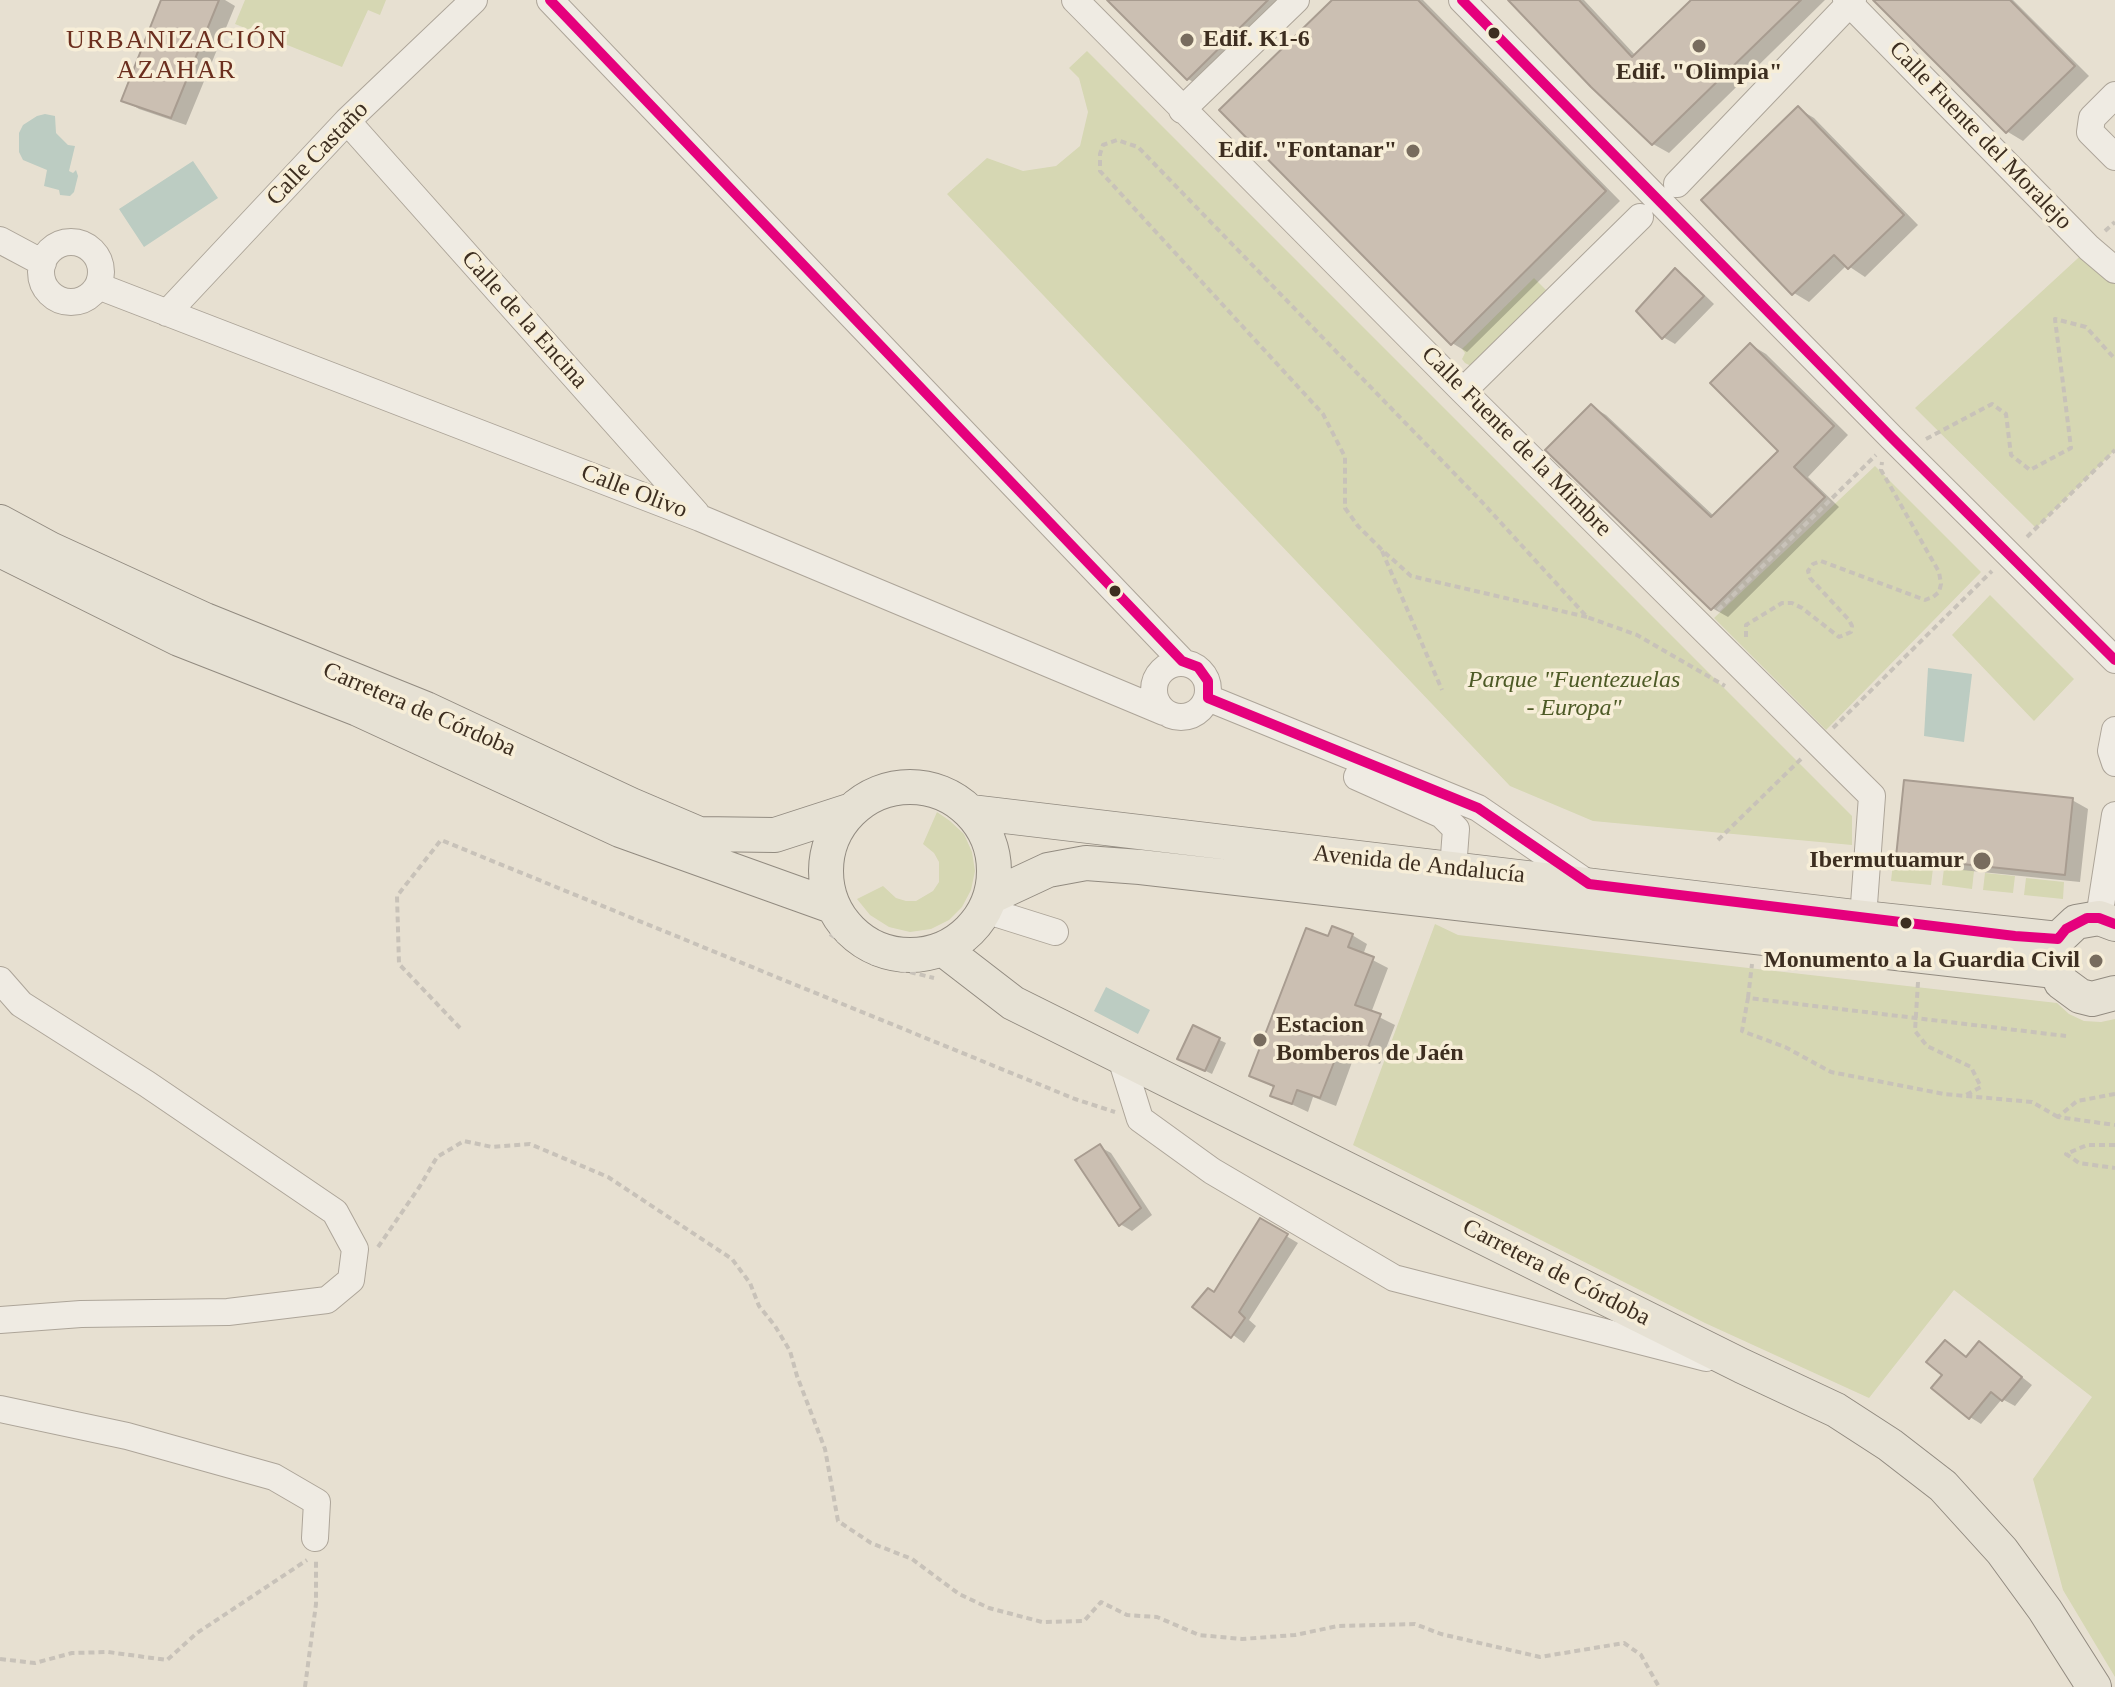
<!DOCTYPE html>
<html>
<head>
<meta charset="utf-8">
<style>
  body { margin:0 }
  canvas { display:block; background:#e7e0d1 }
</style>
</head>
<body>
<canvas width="2115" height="1687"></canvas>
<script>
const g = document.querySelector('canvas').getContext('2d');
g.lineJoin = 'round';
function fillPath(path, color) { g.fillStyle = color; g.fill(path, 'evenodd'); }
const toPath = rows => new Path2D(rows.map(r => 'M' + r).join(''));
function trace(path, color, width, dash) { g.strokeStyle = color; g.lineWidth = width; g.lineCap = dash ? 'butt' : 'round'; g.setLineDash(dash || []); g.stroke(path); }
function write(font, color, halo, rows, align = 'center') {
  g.font = font + ' Georgia,serif'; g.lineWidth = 7; g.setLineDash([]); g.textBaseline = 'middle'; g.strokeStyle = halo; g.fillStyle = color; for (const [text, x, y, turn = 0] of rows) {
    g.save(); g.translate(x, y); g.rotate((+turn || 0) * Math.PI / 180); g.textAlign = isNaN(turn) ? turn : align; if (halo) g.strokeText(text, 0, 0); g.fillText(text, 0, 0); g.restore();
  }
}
const green = toPath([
  [245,0,386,0,380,15,368,10,342,67,235,24],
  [1087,51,1852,816,1852,845,1593,821,1510,786,947,194,987,158,1023,171,1056,166,1080,146,1088,112,1079,78,1069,68],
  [2089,248,2115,274,2115,450,2036,528,1915,408],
  [1534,278,1551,295,1471,366,1465,363,1462,359,1465,353,1462,349],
  [1875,466,1981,572,1826,730,1714,618],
  [1990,595,2074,679,2034,721,1952,635],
  [937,812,950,821,964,834,972,852,975,871,971,890,962,907,949,920,931,929,910,932,889,927,870,915,857,899,883,886,896,898,906,901,916,901,933,891,939,882,939,862,934,853,923,844],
  [1893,863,1933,868,1931,885,1891,881],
  [1944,868,1974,871,1972,889,1942,885],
  [1985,873,2015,876,2013,893,1983,890],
  [2026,878,2064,882,2063,899,2024,895],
  [1435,924,1458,935,2057,1003,2069,1014,2084,1021,2101,1022,2115,1019,2115,1677,2063,1590,2033,1479,2092,1397,1954,1290,1869,1398,1705,1323,1353,1145]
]);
const water = toPath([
  [45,114,55,116,56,133,68,145,75,146,69,171,73,173,76,170,78,176,74,192,70,196,60,195,59,190,44,186,47,170,23,160,19,152,19,133,23,125,37,116],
  [193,161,218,198,144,247,119,209],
  [1928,668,1972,674,1964,742,1924,736],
  [1106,987,1150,1010,1138,1034,1094,1011]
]);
const shadow = toPath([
  [164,0,225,0,235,6,186,125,139,109,124,100],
  [1109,0,1292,0,1204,88,1188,79],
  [1334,0,1423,0,1620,201,1467,352,1452,343],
  [1511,0,1584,0,1636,56,1694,0,1825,0,1669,153,1653,144],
  [1876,0,2013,0,2089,76,2023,141,2008,132],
  [1799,109,1814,118,1918,225,1865,277,1847,265,1809,302,1794,293],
  [1675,271,1686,277,1714,304,1675,344,1663,337],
  [1751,345,1766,354,1848,435,1808,477,1839,507,1728,617,1712,608,1591,406,1606,415,1714,516,1781,452],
  [2072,800,2088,809,2080,882,1913,865,1898,856],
  [1352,935,1367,944,1363,955,1388,968,1371,1013,1395,1025,1380,1064,1355,1054,1336,1106,1313,1097,1308,1112,1272,1095,1275,1088,1252,1076,1329,939],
  [1194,1028,1226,1043,1212,1074,1187,1062],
  [1100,1147,1111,1153,1152,1215,1132,1231,1120,1224],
  [1261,1221,1298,1243,1249,1320,1256,1326,1244,1343,1195,1307,1215,1294],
  [1946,1342,1968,1358,1980,1344,2032,1385,2015,1406,2002,1399,1981,1424,1970,1417,1945,1375]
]);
const building = toPath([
  [161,0,219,0,171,118,121,101,161,0],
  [1107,0,1268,0,1187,80,1107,0],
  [1332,0,1418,0,1606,191,1451,345,1219,110,1332,0],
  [1508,0,1579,0,1632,57,1691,0,1801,0,1652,145,1591,87,1508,0],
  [1873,0,2010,0,2075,66,2006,133,1873,0],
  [1798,106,1904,215,1848,269,1834,255,1792,295,1701,200,1798,106],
  [1675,268,1704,296,1662,339,1636,311,1675,268],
  [1750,343,1834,426,1794,467,1825,497,1711,610,1545,450,1591,404,1711,517,1778,451,1710,383,1750,343],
  [1904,780,2073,798,2065,875,1896,857,1904,780],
  [1332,926,1353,934,1348,947,1374,957,1355,1005,1381,1014,1364,1057,1340,1047,1320,1098,1297,1090,1292,1104,1270,1096,1274,1086,1249,1076,1306,928,1328,936,1332,926],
  [1193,1025,1220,1038,1205,1071,1177,1059,1193,1025],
  [1100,1144,1141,1208,1119,1226,1075,1160,1100,1144],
  [1260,1218,1288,1234,1239,1312,1245,1318,1231,1338,1192,1307,1208,1288,1214,1292,1260,1218],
  [1945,1340,1966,1357,1979,1341,2022,1377,2002,1401,1991,1392,1969,1419,1931,1388,1942,1375,1926,1362,1945,1340]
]);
const path = toPath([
  [2105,231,2115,222],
  [1926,439,1992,404,2006,414,2011,455,2030,470,2071,448,2055,319,2086,327,2115,359],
  [2027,537,2115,450],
  [1382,551,1442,690],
  [1718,610,1876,455],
  [1587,617,1411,576,1381,549,1358,526,1345,508,1345,457,1323,414,1100,171,1100,154,1103,145,1117,140,1138,147,1482,502,1587,617,1637,635,1725,686],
  [1746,637,1746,625,1782,603,1792,603,1802,608,1839,637,1851,632,1852,626,1849,620,1810,578,1808,571,1813,564,1821,561,1925,600,1933,597,1939,592,1941,584,1939,572,1881,470,1882,462],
  [1833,728,1992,571],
  [1718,840,1801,759],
  [830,934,870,962,934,978],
  [1918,982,1915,1031,1927,1046,1971,1067,1981,1087,1964,1096],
  [1748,998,1752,964],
  [460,1028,399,964,397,896,441,840,1075,1099,1115,1112],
  [2115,1094,2077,1101,2058,1117,2115,1125],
  [2058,1117,2032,1102,1944,1094,1831,1072,1785,1047,1742,1031,1748,998,2066,1036],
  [2115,1145,2087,1145,2066,1154,2079,1163,2115,1168],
  [378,1247,420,1186,437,1157,464,1141,492,1147,530,1144,608,1177,732,1259,750,1283,759,1306,775,1326,790,1351,797,1376,825,1449,838,1521,871,1543,912,1559,959,1594,989,1608,1042,1622,1084,1621,1101,1602,1127,1615,1157,1617,1199,1635,1242,1639,1295,1635,1338,1626,1415,1624,1441,1634,1540,1657,1624,1643,1641,1655,1659,1687],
  [0,1659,35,1663,72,1653,108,1652,167,1660,197,1633,307,1560],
  [305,1687,316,1604,316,1558]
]);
const minor = toPath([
  [550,0,1182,661],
  [1075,0,1463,391,1872,796,1863,918],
  [1462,0,1892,438,2115,660],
  [1846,0,2089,248,2115,270],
  [2115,95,2092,118,2090,132,2115,157],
  [1182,110,1296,0],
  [347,121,696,513],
  [1677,184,1853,0],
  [0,240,43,263],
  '41 272a30 30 0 1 1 60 0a30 30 0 1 1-60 0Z',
  [98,286,700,518,1164,712],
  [167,313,347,121,474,0],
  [1463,391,1640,217],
  '1154 690a27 27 0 1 1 54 0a27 27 0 1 1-54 0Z',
  [1208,698,1478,808,1589,884],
  [2115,730,2111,751,2115,763],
  [1357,777,1442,815,1456,829,1453,869],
  [985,910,1055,932],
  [2099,918,2115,815],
  [0,980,21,1004,147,1084,335,1212,355,1249,351,1280,327,1300,228,1312,81,1314,0,1320],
  [1120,1055,1140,1119,1212,1171,1394,1278,1706,1358],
  [0,1409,127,1436,274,1477,317,1502,315,1538]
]);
const major = toPath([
  [0,522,50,549,205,620,426,709,631,805,699,834,775,835,849,811],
  [0,550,179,639,358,709,620,830,832,906],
  '826 871a84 84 0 1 1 168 0a84 84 0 1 1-168 0Z',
  [971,812,1863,918,2058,939],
  [990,897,1048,870,1086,863,1140,867,2055,971],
  [2115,924,2099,918,2076,922,2058,939,2053,960,2061,982,2080,996,2092,999,2115,993],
  [943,949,1013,1003,1742,1366,1836,1410,1890,1445,1943,1486,2002,1551,2045,1610,2094,1687]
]);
const bus1 = toPath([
  [550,0,1182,661,1198,667,1208,681,1208,698,1478,808,1589,884,2015,936,2058,939,2066,929,2087,918,2099,918,2115,924],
  [1462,0,1892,438,2115,660]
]);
const markers = [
  [1494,33,7,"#3d2e20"],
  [1187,40,8,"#786c5e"],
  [1699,46,8,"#786c5e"],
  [1413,151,8,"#786c5e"],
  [1115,591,7,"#3d2e20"],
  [1982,861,10,"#786c5e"],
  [1906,923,7,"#3d2e20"],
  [2096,961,8,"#786c5e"],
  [1260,1040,8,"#786c5e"]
];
const poiNames = [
  ["Edif. K1-6",1203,40,"left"],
  ["Edif. \"Olimpia\"",1699,73,"center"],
  ["Edif. \"Fontanar\"",1397,151],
  ["Ibermutuamur",1964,861],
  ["Monumento a la Guardia Civil",2080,961],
  ["Estacion",1276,1026,"left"],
  ["Bomberos de Jaén",1276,1054,"left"]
];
const streetNames = [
  ["Calle Fuente del Moralejo",1980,136,46],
  ["Calle Castaño",318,154,-46],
  ["Calle de la Encina",524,320,48],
  ["Calle Fuente de la Mimbre",1516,442,45],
  ["Calle Olivo",634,492,21],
  ["Carretera de Córdoba",419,710,23],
  ["Avenida de Andalucía",1419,865,6],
  ["Carretera de Córdoba",1556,1273,27]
];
const parkNames = [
  ["Parque \"Fuentezuelas",1574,681],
  ["- Europa\"",1574,709]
];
const neighbourhoodNames = [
  ["URBANIZACIÓN",177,41],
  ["AZAHAR",177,71]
];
fillPath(green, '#d6d7b3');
fillPath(water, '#bcccc2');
fillPath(shadow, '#0003');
fillPath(building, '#cbbfb2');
trace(building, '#a89c90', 2);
trace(minor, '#ada599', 28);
trace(major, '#928b80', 36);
trace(path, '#c8c2b9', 4, [6, 4]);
trace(minor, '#efebe3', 26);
trace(major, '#e6e1d4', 34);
trace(bus1, '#e5007d', 10);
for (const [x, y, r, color] of markers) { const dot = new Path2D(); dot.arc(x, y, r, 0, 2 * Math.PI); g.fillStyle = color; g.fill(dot); trace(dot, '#f7eed8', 3); }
write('bold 24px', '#3d2e20', '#f7eed8', poiNames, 'right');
write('24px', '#3d2e20', '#f7eed8', streetNames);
write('italic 24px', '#4d5a26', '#f7eed8', parkNames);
g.letterSpacing = '2px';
write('26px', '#6b2e1e', '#f7eed8', neighbourhoodNames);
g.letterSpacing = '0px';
</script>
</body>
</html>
